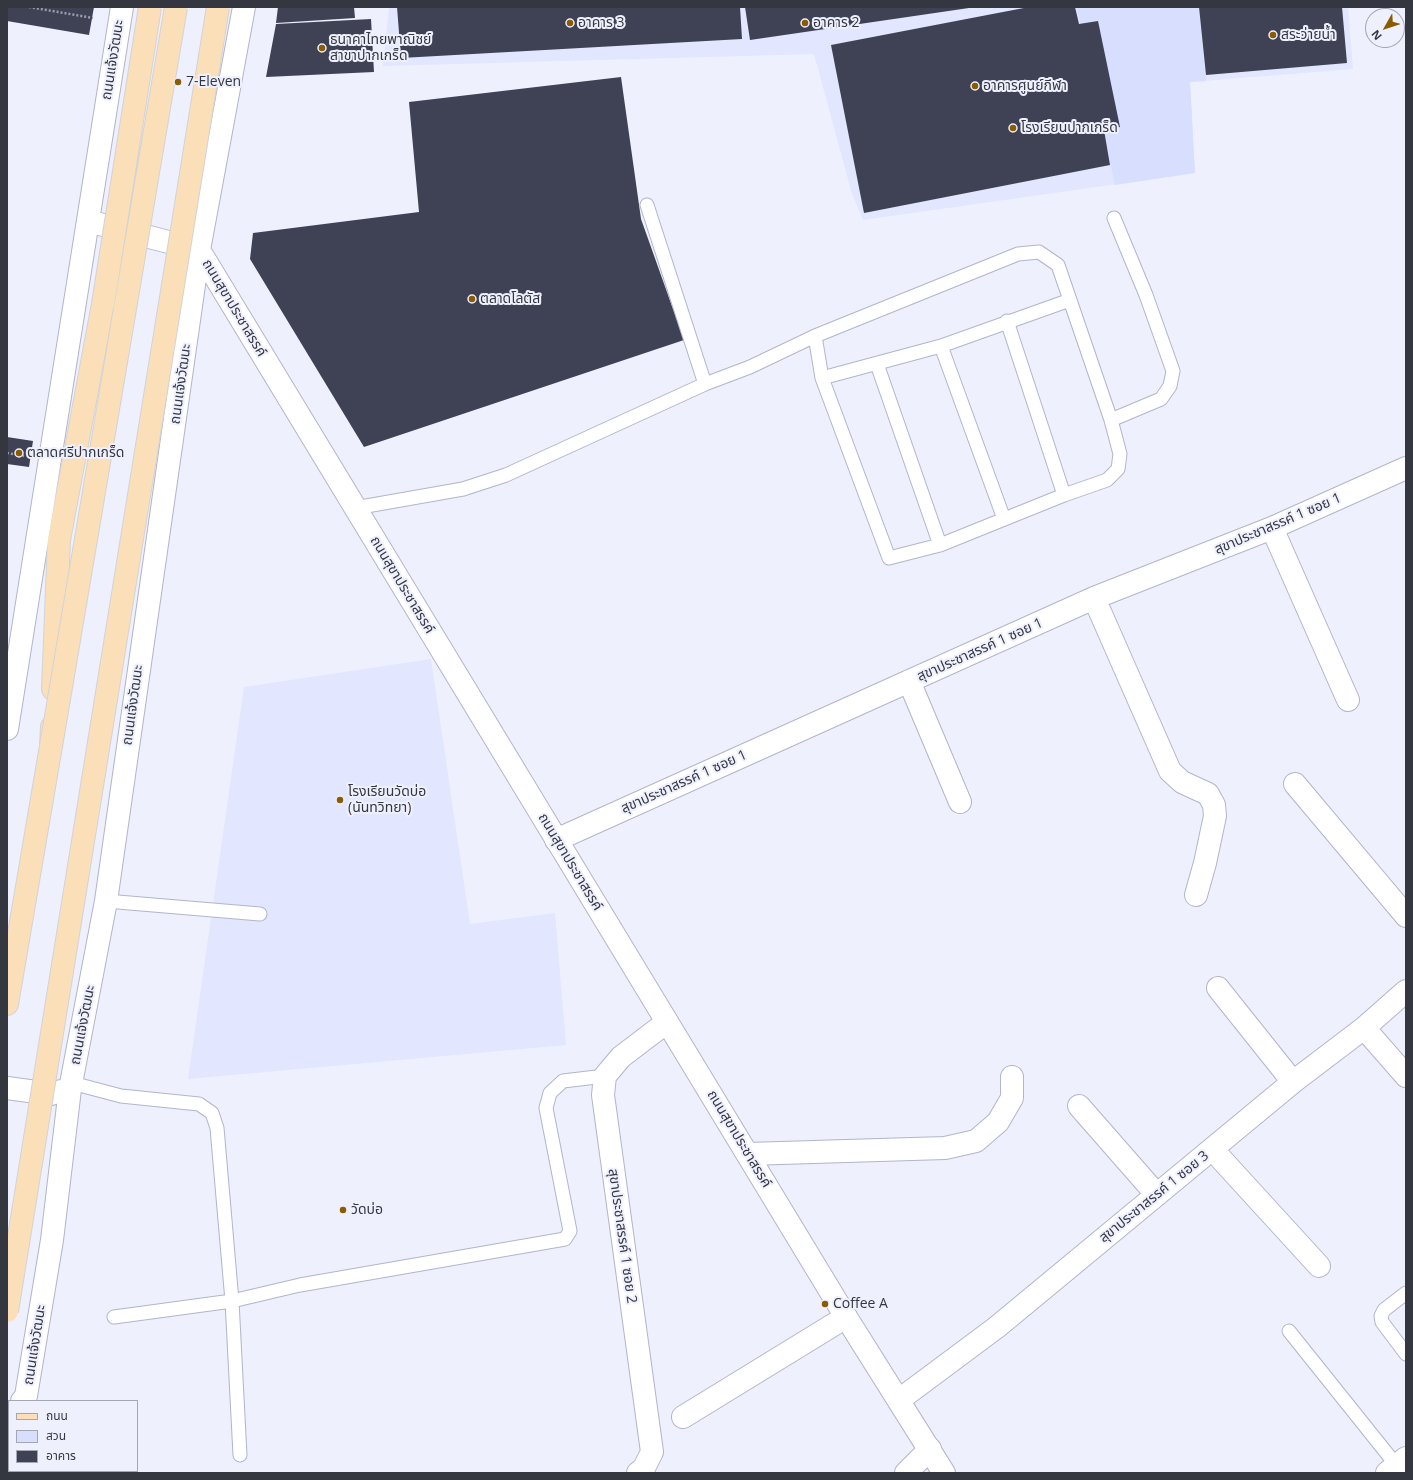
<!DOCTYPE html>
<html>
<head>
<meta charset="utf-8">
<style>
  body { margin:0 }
  #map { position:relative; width:1413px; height:1480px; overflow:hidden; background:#eef0fe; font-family:"Open Sans","Noto Sans Thai",sans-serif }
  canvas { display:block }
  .frame { position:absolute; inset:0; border:8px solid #353740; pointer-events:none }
  .legend { position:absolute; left:8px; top:1400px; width:130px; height:72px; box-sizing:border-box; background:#eef0fe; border:1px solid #a4a6b2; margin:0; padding:5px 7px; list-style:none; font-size:12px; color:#353740 }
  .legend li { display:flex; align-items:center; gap:8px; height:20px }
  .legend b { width:20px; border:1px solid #a4a6b2 }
  .north { position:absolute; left:1365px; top:8px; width:40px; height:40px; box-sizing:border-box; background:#eef0fe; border:1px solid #a4a6b2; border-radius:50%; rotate:231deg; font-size:11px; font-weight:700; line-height:16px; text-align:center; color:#353740 }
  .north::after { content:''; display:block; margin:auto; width:14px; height:18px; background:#8b5b02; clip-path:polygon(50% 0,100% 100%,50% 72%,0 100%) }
</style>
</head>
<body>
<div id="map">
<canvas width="1413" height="1480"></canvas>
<div class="frame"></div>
<ul class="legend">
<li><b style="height:5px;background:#fbdfb9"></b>ถนน</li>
<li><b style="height:11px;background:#d8defe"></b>สวน</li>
<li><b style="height:11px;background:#3f4255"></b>อาคาร</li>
</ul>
<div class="north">N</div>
</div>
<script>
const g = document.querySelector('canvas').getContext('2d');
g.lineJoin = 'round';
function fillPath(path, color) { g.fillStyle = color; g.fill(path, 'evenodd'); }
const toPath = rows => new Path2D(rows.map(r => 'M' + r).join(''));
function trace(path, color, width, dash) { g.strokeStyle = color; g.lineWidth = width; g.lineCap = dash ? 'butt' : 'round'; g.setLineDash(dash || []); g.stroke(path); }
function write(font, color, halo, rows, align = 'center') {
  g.font = font + ' "Open Sans","Noto Sans Thai",sans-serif'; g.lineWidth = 4; g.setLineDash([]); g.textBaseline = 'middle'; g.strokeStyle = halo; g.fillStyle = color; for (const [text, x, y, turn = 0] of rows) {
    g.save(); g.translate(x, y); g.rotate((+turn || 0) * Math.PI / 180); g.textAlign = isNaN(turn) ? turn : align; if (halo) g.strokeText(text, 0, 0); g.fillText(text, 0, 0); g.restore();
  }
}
const built = toPath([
  [389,7,1348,7,1353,69,1190,82,1195,173,863,220,852,194,814,54,383,66],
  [431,659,470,924,555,913,566,1045,188,1079,244,687]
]);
const green = toPath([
  [1077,7,1199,7,1206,81,1190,82,1195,173,1115,185]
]);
const building = toPath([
  [7,7,94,7,89,35,7,21],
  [278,7,354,7,355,18,276,23],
  [397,7,740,7,742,39,401,58],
  [745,7,969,7,969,8,750,40],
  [1029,7,1075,7,1079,24,1098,21,1120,127,1104,130,1110,165,864,213,831,45],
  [1199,7,1342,7,1347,63,1206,75],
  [371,19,374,72,266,77,276,24],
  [621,77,641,219,684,340,364,447,250,259,253,233,419,212,409,102],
  [7,437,33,441,29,467,7,464]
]);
const path = toPath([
  [29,7,93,18],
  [7,453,24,456],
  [28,1473,28,1471]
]);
const lane = toPath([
  [647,205,705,384],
  [1007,321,1064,495],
  [815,336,1018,254,1039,252,1058,265,1111,420],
  [941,346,1004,519],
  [877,364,940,545],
  [822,378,889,558,940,545,1064,495,1107,480,1118,469,1120,454,1111,420,1161,399,1170,386,1173,371,1146,295,1114,218],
  [355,508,463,489,506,475,705,384,750,367,815,336,822,378,941,346,1070,300],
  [106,901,260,914],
  [72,1083,121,1096,199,1104,212,1113,217,1128,232,1301,240,1455],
  [1406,1293,1384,1310,1381,1316,1382,1322,1406,1354],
  [114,1317,232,1301,300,1285,565,1239,570,1231,546,1108,550,1093,563,1081,605,1076],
  [1289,1331,1397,1466]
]);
const street = toPath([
  [1272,528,1348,700],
  [1094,598,1170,771,1182,782,1208,794,1214,805,1215,816,1205,863,1196,895],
  [909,681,960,802],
  [1295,784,1406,916],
  [556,840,1094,598,1272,528,1406,468],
  [1218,988,1293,1082],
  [1364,1028,1406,1076],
  [1079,1106,1157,1195],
  [1212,1149,1319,1266],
  [748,1154,945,1148,976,1141,998,1122,1012,1098,1012,1077],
  [899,1400,997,1327,1293,1082,1364,1028,1406,991],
  [683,1417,846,1317],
  [638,1473,644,1468,652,1452,603,1095,605,1076,621,1057,667,1022],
  [906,1473,930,1449]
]);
const secondary = toPath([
  [88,221,199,250,846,1317,944,1473],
  [7,729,122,7],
  [7,1088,51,1094,61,1091],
  [22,1401,26,1396,52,1240,70,1089,106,901,199,250,244,7],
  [7,1415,9,1415],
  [1387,1473,1406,1458]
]);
const primary = toPath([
  [53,689,59,540,103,304],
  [7,1004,51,746,52,727]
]);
const primaryBridge = toPath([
  [103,304,150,7],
  [51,746,176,7],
  [7,1311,218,7]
]);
const markers = [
  [570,23,4,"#8b5b02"],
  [805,23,4,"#8b5b02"],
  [1273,35,4,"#8b5b02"],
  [322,48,4,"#8b5b02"],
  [178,82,4,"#8b5b02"],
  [975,86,4,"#8b5b02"],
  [1013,128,4,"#8b5b02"],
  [472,299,4,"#8b5b02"],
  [19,453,4,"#8b5b02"],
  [340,800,4,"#8b5b02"],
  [343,1210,4,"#8b5b02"],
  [825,1304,4,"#8b5b02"]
];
const poiNames = [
  ["อาคาร 3",578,23],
  ["อาคาร 2",813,23],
  ["สระว่ายน้ำ",1281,35],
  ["ธนาคาไทยพาณิชย์",330,40],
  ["สาขาปากเกร็ด",330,56],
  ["7-Eleven",186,82],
  ["อาคารศูนย์กีฬา",983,86],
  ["โรงเรียนปากเกร็ด",1021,128],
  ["ตลาดโลตัส",480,299],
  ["ตลาดศรีปากเกร็ด",27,453],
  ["โรงเรียนวัดบ่อ",348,792],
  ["(นันทวิทยา)",348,808],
  ["วัดบ่อ",351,1210],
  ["Coffee A",833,1304]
];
const streetNames = [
  ["ถนนแจ้งวัฒนะ",113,60,-81],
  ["ถนนสุขาประชาสรรค์",234,308,59],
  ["ถนนแจ้งวัฒนะ",181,384,-82],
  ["สุขาประชาสรรค์ 1 ซอย 1",1278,524,-23],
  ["ถนนสุขาประชาสรรค์",402,585,59],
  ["สุขาประชาสรรค์ 1 ซอย 1",980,650,-24],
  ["ถนนแจ้งวัฒนะ",133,705,-82],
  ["สุขาประชาสรรค์ 1 ซอย 1",684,782,-24],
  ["ถนนสุขาประชาสรรค์",570,862,59],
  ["ถนนแจ้งวัฒนะ",83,1025,-79],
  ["ถนนสุขาประชาสรรค์",739,1139,59],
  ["สุขาประชาสรรค์ 1 ซอย 3",1154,1197,-39],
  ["สุขาประชาสรรค์ 1 ซอย 2",622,1236,82],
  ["ถนนแจ้งวัฒนะ",35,1345,-81]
];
fillPath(built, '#e2e6fe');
fillPath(green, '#d8defe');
fillPath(building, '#3f4255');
trace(lane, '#b2b5cb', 15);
trace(street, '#b2b5cb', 24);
trace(secondary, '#b2b5cb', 24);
trace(primary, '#d3d3d5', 24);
trace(path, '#9c9ea9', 2.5, [2, 2]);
trace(lane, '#fff', 13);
trace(street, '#fff', 22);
trace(secondary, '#fff', 22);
trace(primary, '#fbdfb9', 22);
trace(primaryBridge, '#d3d3d5', 24, []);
trace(primaryBridge, '#fbdfb9', 22);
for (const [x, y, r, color] of markers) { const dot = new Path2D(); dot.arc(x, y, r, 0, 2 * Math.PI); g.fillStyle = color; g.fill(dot); trace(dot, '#eef0fe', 1.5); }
write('14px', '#353740', '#eef0fe', poiNames, 'left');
write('14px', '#353740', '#eef0fe', streetNames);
</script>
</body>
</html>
